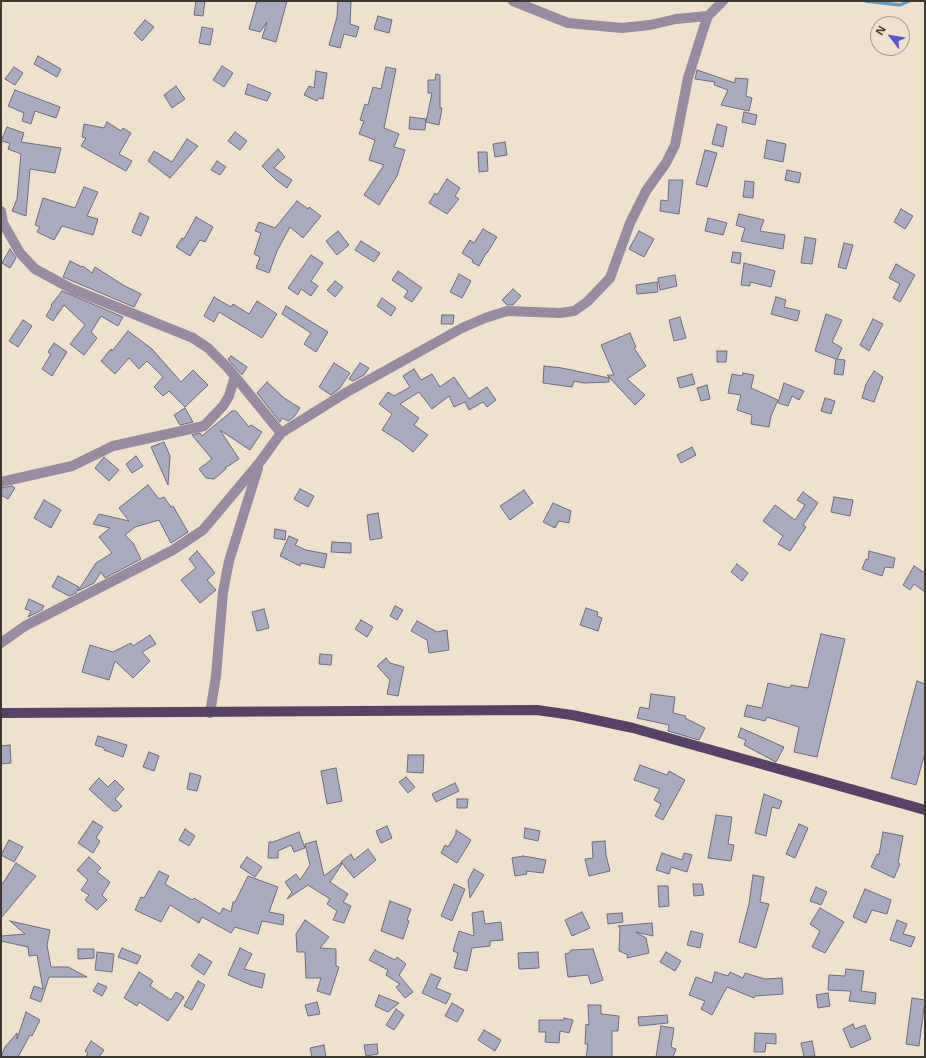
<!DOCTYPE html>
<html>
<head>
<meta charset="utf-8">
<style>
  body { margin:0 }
  #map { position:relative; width:926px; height:1058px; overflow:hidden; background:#f0e1cc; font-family:"Noto Sans",sans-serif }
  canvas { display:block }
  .frame { position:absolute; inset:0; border:2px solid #3e3930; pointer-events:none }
  .north { position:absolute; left:870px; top:16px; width:40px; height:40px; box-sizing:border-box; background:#f0e1cc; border:1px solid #a99e8e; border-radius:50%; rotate:301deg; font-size:11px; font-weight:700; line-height:16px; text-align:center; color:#3e3930 }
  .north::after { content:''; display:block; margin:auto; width:14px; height:18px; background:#5d57cf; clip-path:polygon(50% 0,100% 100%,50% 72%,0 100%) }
</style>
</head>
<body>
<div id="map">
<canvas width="926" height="1058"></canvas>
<div class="frame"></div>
<div class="north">N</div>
</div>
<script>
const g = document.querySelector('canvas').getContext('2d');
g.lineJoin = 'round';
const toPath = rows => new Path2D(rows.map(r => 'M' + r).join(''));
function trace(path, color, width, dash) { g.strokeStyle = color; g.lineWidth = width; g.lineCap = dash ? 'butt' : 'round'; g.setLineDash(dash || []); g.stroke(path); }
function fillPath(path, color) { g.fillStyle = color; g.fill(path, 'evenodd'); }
const stream = toPath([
  [866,1,900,5,909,1]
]);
const building = toPath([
  [196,1,205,1,203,16,194,15,196,1],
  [257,1,287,1,276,42,262,38,267,22,260,32,249,29,257,1],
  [338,1,351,1,350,24,359,27,356,37,344,34,340,48,329,45,337,17,338,1],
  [378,16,392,20,389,33,374,29,378,16],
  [145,20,154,27,142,41,134,33,145,20],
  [202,27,213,29,210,45,199,43,202,27],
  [38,56,61,69,57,77,34,64,38,56],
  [222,66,233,73,224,87,213,80,222,66],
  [14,67,23,73,15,85,5,79,14,67],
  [386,67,396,69,384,128,399,134,394,147,405,150,397,176,379,205,364,195,384,165,369,160,375,140,359,134,364,121,360,120,365,104,368,105,373,87,381,89,386,67],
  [697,70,735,83,735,78,748,79,746,96,752,98,749,111,721,105,728,90,714,85,715,82,695,79,697,70],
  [316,71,327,73,323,99,319,98,317,101,304,95,309,86,314,88,316,71],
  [436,74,440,75,440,108,442,108,439,125,426,122,432,93,428,93,428,80,435,80,436,74],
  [248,84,271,93,267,101,245,94,248,84],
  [176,86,185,99,172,108,164,95,176,86],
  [15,90,60,107,56,118,35,111,31,124,22,121,24,113,8,106,15,90],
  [744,112,757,115,755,125,742,122,744,112],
  [410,117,426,119,425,130,409,129,410,117],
  [107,122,121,131,123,128,131,133,119,154,132,161,126,171,81,146,86,138,82,137,84,124,104,128,107,122],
  [717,124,727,127,723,147,712,144,717,124],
  [7,127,24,133,21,142,61,148,55,173,30,169,26,216,12,211,17,199,21,154,8,149,10,143,1,141,7,127],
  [235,132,247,141,240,150,228,141,235,132],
  [187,139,198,146,170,178,148,161,154,151,172,162,187,139],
  [767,140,786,144,783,162,764,158,767,140],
  [505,142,507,155,495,157,493,144,505,142],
  [278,149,285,157,274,168,292,180,287,188,276,180,262,166,278,149],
  [705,150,717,153,707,187,696,184,705,150],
  [478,152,487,152,488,171,479,172,478,152],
  [217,161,226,167,220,175,211,170,217,161],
  [787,170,801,173,799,183,785,180,787,170],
  [447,179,460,188,455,196,459,199,447,214,429,203,435,193,437,195,447,179],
  [669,180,683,180,679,214,660,211,661,200,668,201,669,180],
  [745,181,754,182,753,198,743,197,745,181],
  [84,187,98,192,87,216,98,219,93,235,62,226,54,240,37,232,40,227,35,225,43,198,75,208,84,187],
  [297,201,308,209,309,207,321,216,303,238,290,227,277,251,269,273,256,268,260,257,254,254,261,233,255,231,259,222,275,228,297,201],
  [901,209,913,216,905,229,894,222,901,209],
  [140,213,149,217,141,236,132,232,140,213],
  [739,214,764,220,760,231,785,235,783,249,741,241,745,228,736,225,739,214],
  [196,217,213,227,205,242,200,240,190,256,176,247,182,238,184,239,196,217],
  [708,218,727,223,723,235,705,231,708,218],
  [483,229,497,237,487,253,486,253,479,266,472,262,473,260,462,253,470,240,474,243,483,229],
  [338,231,349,245,337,255,326,241,338,231],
  [639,231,654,239,644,257,629,249,639,231],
  [805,237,816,239,812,264,801,263,805,237],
  [361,241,380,253,374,262,355,250,361,241],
  [844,243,853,245,846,269,838,267,844,243],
  [10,249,16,258,10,268,2,263,10,249],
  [733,252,741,253,740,264,731,262,733,252],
  [311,255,323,263,311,281,318,286,311,296,301,289,298,295,288,288,311,255],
  [70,261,82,267,83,266,92,273,95,267,123,285,141,294,134,307,63,277,70,261],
  [744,263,775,271,771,287,750,282,750,286,741,285,744,263],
  [896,264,915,275,900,302,893,298,900,284,889,278,896,264],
  [398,271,422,288,412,302,404,297,408,291,392,280,398,271],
  [459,274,471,281,462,298,450,292,459,274],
  [675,275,677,286,660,290,658,278,675,275],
  [335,281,343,287,335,297,327,290,335,281],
  [657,282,658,292,637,294,636,285,657,282],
  [513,289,521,296,513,305,507,305,502,300,513,289],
  [62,291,123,317,118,326,101,316,91,332,97,338,84,355,70,344,85,325,64,305,53,321,46,316,52,306,51,305,62,291],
  [214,297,231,307,233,304,249,314,257,301,277,314,262,338,219,312,214,322,204,316,214,297],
  [776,297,786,300,784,307,800,311,797,321,771,314,776,297],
  [382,298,396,308,391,316,377,306,382,298],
  [286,306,328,332,316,352,304,344,311,333,282,314,286,306],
  [826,314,842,320,832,342,842,348,837,359,845,360,843,375,834,374,836,359,815,351,826,314],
  [442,315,454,315,453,324,441,324,442,315],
  [680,317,686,338,674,341,669,320,680,317],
  [873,319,883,324,869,351,860,345,873,319],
  [23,320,32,326,18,347,9,341,23,320],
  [128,331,152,349,181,382,193,370,208,385,185,407,169,391,163,396,154,387,163,377,147,361,139,369,129,358,115,374,101,361,111,349,112,351,128,331],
  [630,333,636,347,634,348,646,366,627,379,645,395,635,405,607,375,614,375,601,345,630,333],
  [54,343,67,352,52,376,42,369,51,354,48,352,54,343],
  [717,351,727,351,726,362,717,362,717,351],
  [231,356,247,367,242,375,228,359,231,356],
  [334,363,350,373,339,389,331,395,319,387,334,363],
  [360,363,369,368,364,375,353,381,349,379,360,363],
  [544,366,562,368,609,378,609,382,584,383,574,381,572,387,543,383,544,366],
  [414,369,421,380,432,374,440,387,454,377,469,399,487,387,496,400,487,407,483,402,469,410,465,402,454,407,449,396,432,409,419,392,400,404,419,418,414,425,428,435,413,452,401,442,382,430,392,414,379,404,388,392,394,396,410,387,403,376,414,369],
  [874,371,883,377,874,402,862,398,866,384,874,371],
  [743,373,754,375,751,388,778,400,771,416,769,427,751,424,752,415,737,410,741,395,728,393,732,374,742,376,743,373],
  [692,374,695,384,680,388,677,378,692,374],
  [267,382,284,398,300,408,294,417,288,421,282,418,280,422,257,393,267,382],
  [784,383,804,391,799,400,792,396,788,406,778,403,784,383],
  [707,385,710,399,701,401,697,388,707,385],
  [825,398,835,401,831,414,821,411,825,398],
  [185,408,193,422,180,425,174,415,185,408],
  [232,411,236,411,249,427,251,425,262,432,250,450,220,430,239,459,225,468,226,469,214,479,206,478,199,469,212,459,192,435,200,433,202,436,232,411],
  [164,442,170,456,168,485,151,447,164,442],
  [692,447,696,455,681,463,677,455,692,447],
  [136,456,143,466,132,473,126,464,136,456],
  [104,457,119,470,109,481,95,468,104,457],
  [148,485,159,499,164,497,171,507,173,506,188,532,171,543,159,520,135,527,125,535,133,543,141,559,105,578,101,572,94,583,78,591,96,563,112,553,99,537,110,528,93,524,99,514,129,521,119,508,148,485],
  [12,486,15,488,8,499,1,495,1,488,12,486],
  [300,489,314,496,308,507,294,499,300,489],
  [524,490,533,503,510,520,500,506,524,490],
  [803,492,818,503,803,525,806,527,790,551,778,544,783,536,763,521,775,505,795,520,805,505,797,500,803,492],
  [834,497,853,500,850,516,831,512,834,497],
  [44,500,61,510,51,528,34,518,44,500],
  [553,503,571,511,569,523,559,521,555,528,543,522,553,503],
  [378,513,382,538,370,540,367,515,378,513],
  [275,529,286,531,285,540,274,538,275,529],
  [289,536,298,540,295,545,306,550,327,554,324,568,301,563,300,566,280,556,289,536],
  [332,542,351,543,351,553,331,552,332,542],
  [197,551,215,573,207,580,216,590,200,603,181,580,196,568,189,559,197,551],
  [869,551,895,558,893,568,885,567,882,576,862,569,866,559,868,560,869,551],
  [737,564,748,573,742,581,731,572,737,564],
  [914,566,925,573,925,592,914,584,910,590,903,585,914,566],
  [58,576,79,587,76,593,69,596,52,587,58,576],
  [29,599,44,606,42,610,28,617,31,611,25,609,29,599],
  [395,606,403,610,397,620,390,616,395,606],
  [586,608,598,612,597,616,602,618,598,631,580,625,586,608],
  [264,609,269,628,257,631,252,612,264,609],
  [361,620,373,627,367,637,355,629,361,620],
  [417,621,437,632,447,630,449,650,429,653,427,640,411,631,417,621],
  [821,634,845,639,817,757,794,752,799,727,767,717,765,721,744,716,747,705,762,708,768,683,790,688,791,685,808,688,821,634],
  [150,635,156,644,142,652,150,661,133,678,115,661,109,680,82,672,90,645,113,652,131,643,133,646,150,635],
  [320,654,332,655,331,665,319,664,320,654],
  [386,658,390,663,404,667,398,696,387,694,390,680,377,666,386,658],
  [917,681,925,684,925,753,916,785,891,778,917,681],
  [651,694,675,697,673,713,686,716,685,718,705,728,699,740,668,731,669,725,637,718,640,707,649,709,651,694],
  [741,728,784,747,776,762,744,745,746,740,738,737,741,728],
  [98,736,127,745,123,757,104,750,104,748,95,745,98,736],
  [10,745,11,763,1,764,1,746,10,745],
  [149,752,159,756,154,771,143,767,149,752],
  [408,755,424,755,423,773,407,772,408,755],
  [640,765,667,775,669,771,685,780,663,820,655,816,661,804,654,800,660,789,634,780,640,765],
  [336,768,342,801,327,804,321,771,336,768],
  [190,773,201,776,197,791,187,789,190,773],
  [406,777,415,787,408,793,399,782,406,777],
  [99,778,108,787,115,780,124,789,115,799,122,806,117,811,113,811,89,789,99,778],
  [455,783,459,791,436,802,432,794,455,783],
  [764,794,782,801,779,809,772,807,766,836,755,833,764,794],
  [457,799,468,799,467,808,457,808,457,799],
  [716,815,732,817,728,844,734,845,731,861,708,858,716,815],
  [93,821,103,827,96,838,100,841,93,853,78,843,93,821],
  [799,824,808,828,795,858,786,854,799,824],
  [387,826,392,838,381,843,376,831,387,826],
  [525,828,540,831,538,841,524,838,525,828],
  [185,829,195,836,189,846,179,840,185,829],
  [456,830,471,840,457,863,441,853,445,845,448,847,456,834,456,830],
  [299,832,305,848,294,852,291,845,278,851,278,858,268,858,269,842,273,842,299,832],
  [883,832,903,836,898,863,900,864,894,878,871,867,877,854,879,855,883,832],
  [9,840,23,847,14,862,1,855,9,840],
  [316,841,324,876,341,863,342,864,330,882,348,894,343,902,351,906,344,923,333,920,337,911,327,904,330,899,308,885,287,899,292,892,285,882,296,874,300,880,310,865,305,844,316,841],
  [605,841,606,855,610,871,589,876,585,859,593,858,592,842,605,841],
  [368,849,376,860,354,878,341,862,351,854,354,860,368,849],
  [662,853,682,860,684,853,692,855,687,872,671,867,669,874,656,870,662,853],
  [523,856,546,860,543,873,526,871,527,874,515,876,512,858,523,856],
  [89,857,101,868,97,872,110,882,102,895,107,900,97,910,85,900,89,895,81,890,88,880,77,870,89,857],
  [247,857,262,867,255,877,240,867,247,857],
  [16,863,36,876,1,918,1,886,16,863],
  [474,869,484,875,470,898,468,880,474,869],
  [159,871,169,876,165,884,192,900,194,898,220,914,223,908,231,912,233,902,235,902,248,876,278,887,269,912,284,915,283,925,262,921,258,934,235,927,231,933,202,917,199,923,170,905,161,922,135,910,141,897,144,898,159,871],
  [753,875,764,877,760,902,769,904,756,948,739,942,749,904,753,875],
  [454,884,465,889,452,921,441,916,454,884],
  [693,884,702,884,704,895,694,896,693,884],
  [658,886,668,886,669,906,659,907,658,886],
  [816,887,827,892,821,905,810,901,816,887],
  [865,889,891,900,887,914,872,910,866,923,853,917,865,889],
  [390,901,411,909,407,920,409,921,403,939,381,931,390,901],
  [820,908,844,922,825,953,812,947,820,931,810,924,820,908],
  [483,911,485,924,501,922,503,940,490,941,490,946,472,948,467,971,454,968,458,953,453,951,459,931,474,936,472,913,483,911],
  [582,912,590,928,572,936,565,920,582,912],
  [622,913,623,922,608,924,607,914,622,913],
  [305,920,329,937,320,948,336,949,336,966,339,967,330,995,317,991,321,978,306,978,305,952,297,952,296,934,305,920],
  [897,920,907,924,903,934,915,937,911,947,890,940,897,920],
  [10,921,50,930,47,945,51,967,68,967,87,977,49,977,41,1002,30,998,34,986,43,989,37,955,29,956,28,947,1,941,1,936,25,934,10,921],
  [652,923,653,936,636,932,646,938,649,953,627,958,628,955,619,951,620,928,618,926,652,923],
  [691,931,703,934,700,948,687,945,691,931],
  [122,948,141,956,137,964,118,957,122,948],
  [240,948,252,954,244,969,265,974,262,988,251,985,228,975,240,948],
  [78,949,94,949,94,958,78,959,78,949],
  [593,949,603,980,591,984,588,975,568,977,565,954,569,953,571,950,593,949],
  [375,950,395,960,397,957,406,964,399,975,413,992,405,998,396,987,400,984,386,975,388,970,369,960,375,950],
  [97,952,114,954,112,972,95,970,97,952],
  [538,952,539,968,519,969,518,953,538,952],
  [666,952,681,961,675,971,660,962,666,952],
  [199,954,212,962,204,975,191,966,199,954],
  [846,969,864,971,861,991,876,993,875,1004,849,1001,851,991,828,990,829,975,845,976,846,969],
  [139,972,153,981,150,986,171,1000,176,992,184,997,168,1021,139,1002,137,1006,124,998,139,972],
  [715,972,728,976,730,972,743,978,745,973,765,979,782,978,783,994,755,996,754,998,727,987,712,1015,701,1009,705,1001,689,995,696,977,712,983,715,972],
  [431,974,441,978,436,988,451,994,446,1004,422,993,431,974],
  [198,981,205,985,192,1010,184,1006,198,981],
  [98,983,107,987,102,996,93,991,98,983],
  [828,993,830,1006,818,1008,816,995,828,993],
  [379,995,399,1003,388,1012,375,1006,379,995],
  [912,998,925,1000,919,1046,906,1044,912,998],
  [317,1002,320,1014,308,1016,305,1005,317,1002],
  [452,1003,464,1010,457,1022,445,1016,452,1003],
  [588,1005,601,1005,601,1014,619,1016,618,1031,612,1031,612,1057,586,1057,588,1044,585,1044,586,1024,589,1025,588,1005],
  [396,1009,404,1015,394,1030,386,1025,396,1009],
  [26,1012,40,1020,32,1036,30,1035,18,1057,1,1057,5,1047,17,1033,17,1039,26,1012],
  [667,1015,668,1023,639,1026,638,1017,667,1015],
  [564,1018,573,1020,569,1033,560,1031,559,1043,545,1042,546,1032,539,1032,539,1020,564,1020,564,1018],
  [853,1024,855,1029,865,1025,871,1039,851,1048,843,1029,853,1024],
  [661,1026,674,1028,671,1047,676,1049,673,1057,656,1057,661,1026],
  [484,1030,501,1040,495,1051,478,1040,484,1030],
  [755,1033,776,1034,776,1044,766,1043,765,1052,754,1052,755,1033],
  [91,1041,104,1050,99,1057,86,1057,88,1053,85,1051,91,1041],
  [812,1041,815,1056,804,1057,801,1043,812,1041],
  [377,1044,378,1054,366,1056,364,1045,377,1044],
  [324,1045,326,1057,312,1057,310,1048,324,1045]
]);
const minor = toPath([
  [513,1,568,23,622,28,650,25,676,19,708,16],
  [1,211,3,223,20,253,35,269,72,289,193,338,208,348,228,368,281,433],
  [1,482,72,466,113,446,204,426,223,406,229,396,235,376],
  [1,643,25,626,173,550,203,530,260,462,281,433,347,392,462,328,485,318,507,311,560,313,574,311,587,302,610,278,630,223,646,191,666,163,675,145,688,78,704,27,708,16,723,1],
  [210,713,216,676,223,592,229,561,258,468]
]);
const major = toPath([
  [1,713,537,710,572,715,633,728,925,810]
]);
trace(stream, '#639fc3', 3.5);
fillPath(building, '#aaaac1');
trace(building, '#6c6c81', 1);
trace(minor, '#978aa1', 10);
trace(major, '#584169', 10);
</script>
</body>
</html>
